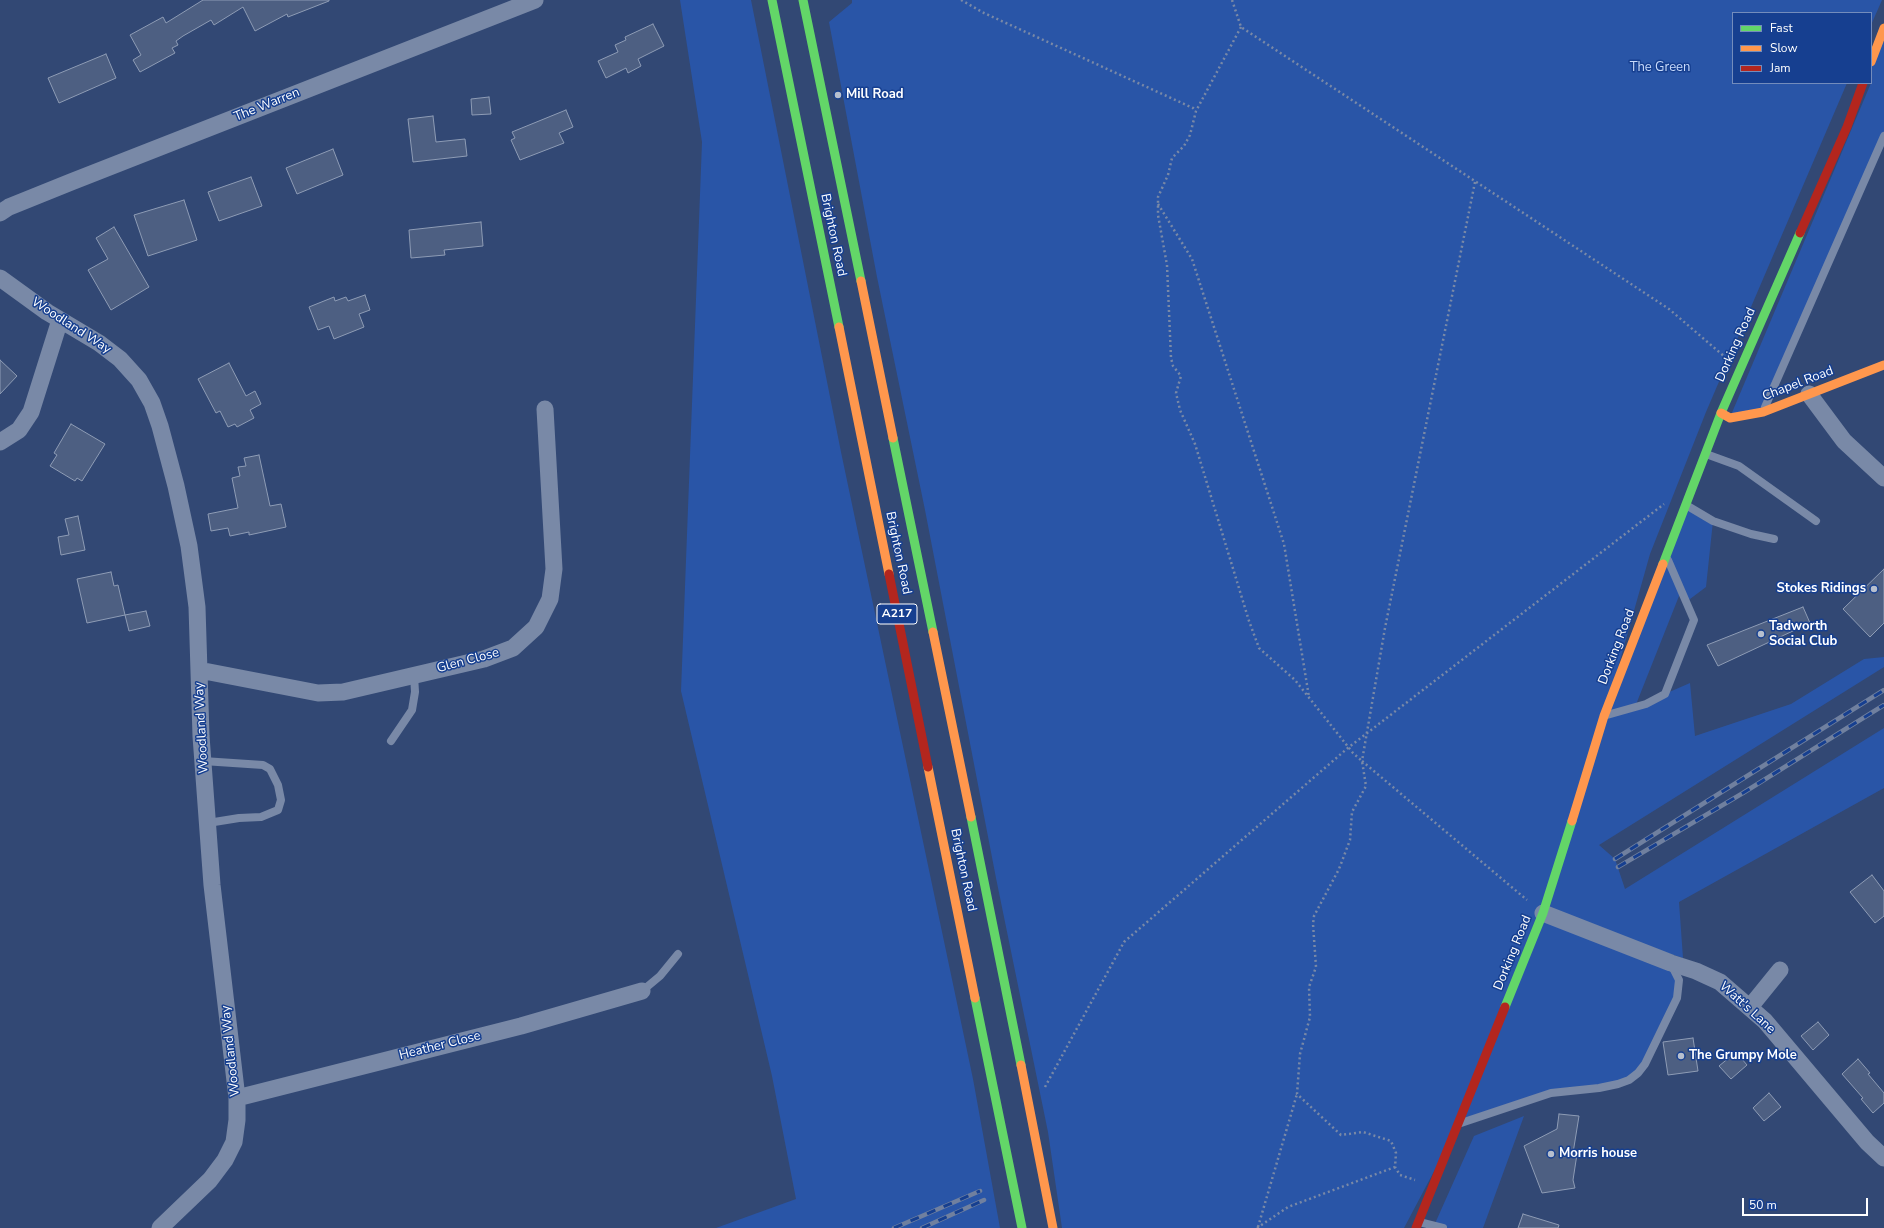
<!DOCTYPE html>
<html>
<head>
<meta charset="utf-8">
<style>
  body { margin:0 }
  #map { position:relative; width:1884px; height:1228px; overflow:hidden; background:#324874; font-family:"Nunito Sans",sans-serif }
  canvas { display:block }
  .legend { position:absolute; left:1732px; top:12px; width:140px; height:72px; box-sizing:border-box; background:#163f90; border:1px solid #738cbc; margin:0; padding:5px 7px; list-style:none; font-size:12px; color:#fff }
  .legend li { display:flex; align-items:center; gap:8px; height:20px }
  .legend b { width:20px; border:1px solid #738cbc }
  .scale { position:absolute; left:1742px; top:1198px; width:126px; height:18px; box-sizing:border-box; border:2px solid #fff; border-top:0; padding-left:5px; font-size:12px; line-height:14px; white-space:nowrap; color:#fff; -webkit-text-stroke:3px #163f90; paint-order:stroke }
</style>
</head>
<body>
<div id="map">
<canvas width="1884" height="1228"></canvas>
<ul class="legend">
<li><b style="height:5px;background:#63d668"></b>Fast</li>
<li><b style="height:5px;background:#ff974d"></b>Slow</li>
<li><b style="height:5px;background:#b3261e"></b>Jam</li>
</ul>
<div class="scale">50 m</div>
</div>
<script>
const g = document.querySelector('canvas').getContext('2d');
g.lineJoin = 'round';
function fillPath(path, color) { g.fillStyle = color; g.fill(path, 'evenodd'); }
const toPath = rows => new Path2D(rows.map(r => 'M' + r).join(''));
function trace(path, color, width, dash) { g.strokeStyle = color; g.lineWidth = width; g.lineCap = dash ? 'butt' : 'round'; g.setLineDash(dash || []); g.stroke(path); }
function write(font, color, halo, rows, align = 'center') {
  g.font = font + ' "Nunito Sans",sans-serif'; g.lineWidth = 3; g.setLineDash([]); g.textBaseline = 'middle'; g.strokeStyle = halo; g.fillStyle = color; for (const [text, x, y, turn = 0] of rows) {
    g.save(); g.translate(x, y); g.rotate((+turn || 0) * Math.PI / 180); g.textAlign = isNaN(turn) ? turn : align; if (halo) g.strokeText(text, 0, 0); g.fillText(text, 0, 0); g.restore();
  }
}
const green = toPath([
  [680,0,751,0,841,452,973,1079,1000,1228,716,1228,796,1199,772,1076,681,691,702,142],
  [852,0,1882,0,1871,25,1871,13,1733,13,1733,83,1847,83,1706,412,1650,554,1606,710,1686,504,1713,521,1706,587,1686,602,1681,591,1635,707,1690,683,1695,736,1791,704,1864,659,1884,657,1884,667,1599,845,1615,859,1625,889,1884,728,1884,788,1679,902,1683,958,1551,916,1671,963,1679,989,1645,1064,1629,1080,1551,1093,1459,1124,1404,1228,1062,1228,1048,1132,996,878,925,510,877,277,829,22,852,3],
  [1884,41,1884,136,1763,412,1731,415,1871,83,1871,62],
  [1524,1116,1483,1228,1433,1228,1474,1136]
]);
const building = toPath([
  [203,0,329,0,329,1,288,17,287,14,255,31,243,7,214,25,211,20,183,36,176,41,178,45,172,48,175,53,140,72,133,60,141,55,130,35,163,17,166,23,203,0],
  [653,24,664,46,638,59,641,66,628,73,626,68,606,78,598,61,618,52,615,45,626,40,625,37,653,24],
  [106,54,116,78,59,103,48,78,106,54],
  [489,97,491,114,472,115,471,99,489,97],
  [566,110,573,127,559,133,564,143,520,160,511,140,515,138,512,132,566,110],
  [433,116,436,142,465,139,467,156,413,162,408,119,433,116],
  [333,149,343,175,297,194,286,168,333,149],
  [251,177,262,206,219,221,208,192,251,177],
  [184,200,197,240,148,256,134,215,184,200],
  [481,222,483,246,444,250,445,255,411,258,409,230,481,222],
  [114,227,149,287,111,310,88,270,108,259,96,238,114,227],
  [365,295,370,310,359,314,364,327,334,339,329,326,318,330,309,307,334,297,335,301,346,297,348,301,365,295],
  [0,360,17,376,0,394,0,360],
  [229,363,246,396,255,391,261,404,250,410,254,418,237,427,235,424,228,427,220,411,216,413,198,379,229,363],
  [71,424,105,444,82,481,77,478,75,481,50,466,57,455,54,453,71,424],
  [259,455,270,506,281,504,286,527,249,535,249,532,230,536,228,528,211,531,208,514,238,508,232,478,240,476,238,467,246,466,244,458,259,455],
  [78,516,85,550,61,555,58,537,69,535,65,519,78,516],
  [1884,569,1884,623,1870,637,1843,609,1884,569],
  [111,572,114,586,118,585,125,615,87,623,77,579,111,572],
  [1803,607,1810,623,1718,666,1707,645,1803,607],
  [146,611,150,626,129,631,125,615,146,611],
  [1872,875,1884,891,1884,916,1875,923,1850,892,1872,875],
  [1818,1022,1829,1035,1813,1050,1801,1036,1818,1022],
  [1693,1038,1698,1071,1668,1075,1663,1042,1693,1038],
  [1736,1052,1747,1065,1731,1079,1719,1066,1736,1052],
  [1858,1059,1870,1073,1868,1074,1884,1093,1884,1103,1873,1113,1861,1099,1863,1098,1842,1074,1858,1059],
  [1769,1093,1781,1107,1764,1121,1753,1108,1769,1093],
  [1559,1114,1579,1116,1573,1153,1577,1154,1573,1180,1575,1188,1542,1193,1524,1146,1557,1129,1559,1114],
  [1523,1214,1559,1225,1558,1228,1518,1228,1523,1214]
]);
const path = toPath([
  [961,0,984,13,1193,108,1196,111],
  [1232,0,1241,27,1669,309,1725,357],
  [1241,27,1196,111,1190,135,1184,146,1172,158,1168,175,1158,197,1158,215,1167,265,1171,358,1173,366,1181,376,1176,393,1180,410,1195,444,1249,621,1259,648,1295,680,1353,753,1362,761,1366,786,1352,812,1350,840,1339,869,1314,916,1313,924,1316,967,1309,987,1310,1017,1300,1054,1297,1094,1341,1135,1363,1132,1391,1141,1396,1153,1395,1167,1400,1175,1415,1180],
  [1475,182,1385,628,1362,761,1527,900],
  [1158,204,1192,259,1284,544,1309,697],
  [1045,1087,1124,942,1349,747,1664,504],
  [1258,1227,1297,1094],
  [1257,1228,1288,1207,1395,1167]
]);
const lane = toPath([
  [1765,407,1884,136],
  [1706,454,1739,466,1816,521],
  [1686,505,1713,521,1751,534,1774,539],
  [1607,715,1646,704,1665,694,1694,620,1668,560],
  [391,741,412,710,415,692,414,675],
  [203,761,263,765,270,769,278,785,281,800,278,810,261,817,239,818,208,823],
  [642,991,660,976,678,954],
  [1461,1123,1551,1093,1599,1088,1618,1084,1629,1080,1638,1073,1645,1064,1677,998,1679,980,1671,964],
  [1419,1222,1443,1228]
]);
const street = toPath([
  [0,213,9,207,71,182,535,0],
  [0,278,47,312,99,343,120,359,139,380,152,403,160,426,176,486,189,546,197,607,201,736,212,885,237,1098,237,1120,234,1142,225,1160,210,1180,160,1228],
  [1809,394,1844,441,1884,478],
  [0,442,19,430,31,412,60,320],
  [199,670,318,693,343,692,484,659,513,648,536,627,550,599,554,569,545,409],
  [1543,913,1671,963,1696,971,1720,982,1765,1021,1867,1142,1884,1158],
  [1750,1007,1780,970],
  [237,1098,521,1026,642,991]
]);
const fast = toPath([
  [772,0,839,327],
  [803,0,861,281],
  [893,438,933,632],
  [1663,564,1721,413,1800,233],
  [971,817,1021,1065],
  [975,998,1022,1228],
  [1505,1007,1543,913,1572,821]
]);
const slow = toPath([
  [1871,62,1884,28],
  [861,281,893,438],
  [839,327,889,574],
  [1721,413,1730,418,1763,412,1884,365],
  [933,632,971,817],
  [928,767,975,998],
  [1572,821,1604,716,1663,564],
  [1021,1065,1053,1228]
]);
const jam = toPath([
  [1800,233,1847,127,1863,83],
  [889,574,928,767],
  [1416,1228,1505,1007]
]);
const rail = toPath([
  [1615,859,1884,690],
  [1618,867,1743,793,1884,705],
  [894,1228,980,1191],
  [922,1228,984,1200]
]);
const markers = [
  [838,95,4,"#b7bfce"],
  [1874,589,4,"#b7bfce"],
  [1761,634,4,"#b7bfce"],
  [1681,1056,4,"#b7bfce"],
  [1551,1154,4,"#b7bfce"]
];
const shields = [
  [897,614,40]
];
const shieldNames = [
  ["A217",897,614]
];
const parkNames = [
  ["The Green",1660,68]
];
const poiNames = [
  ["Mill Road",846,95],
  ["Stokes Ridings",1866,589,"right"],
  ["Tadworth",1769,627],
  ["Social Club",1769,642],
  ["The Grumpy Mole",1689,1056],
  ["Morris house",1559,1154]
];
const streetNames = [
  ["The Warren",267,105,-22],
  ["Brighton Road",833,235,78],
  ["Woodland Way",71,326,33],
  ["Dorking Road",1736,345,-66],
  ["Chapel Road",1798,384,-21],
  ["Brighton Road",898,553,78],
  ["Dorking Road",1617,647,-69],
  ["Glen Close",468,661,-15],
  ["Woodland Way",202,728,-93],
  ["Brighton Road",963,870,78],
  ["Dorking Road",1513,953,-68],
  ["Watt's Lane",1747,1008,42],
  ["Heather Close",440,1046,-14],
  ["Woodland Way",231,1051,-96]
];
fillPath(green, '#2955a7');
fillPath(building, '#4d5f82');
trace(building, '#8e9cb5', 1);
trace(path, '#7989a7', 2.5, [2, 3]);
trace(lane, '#7989a7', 8);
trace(street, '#7989a7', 17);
trace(fast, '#63d668', 9);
trace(slow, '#ff974d', 9);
trace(jam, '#b3261e', 9);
trace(rail, '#70809f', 4.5);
trace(rail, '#163f90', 3, [9]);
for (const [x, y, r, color] of markers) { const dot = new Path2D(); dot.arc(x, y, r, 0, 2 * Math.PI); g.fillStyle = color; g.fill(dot); trace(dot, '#163f90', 1.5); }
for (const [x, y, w] of shields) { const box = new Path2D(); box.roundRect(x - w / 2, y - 10, w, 20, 3); g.fillStyle = '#163f90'; g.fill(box); trace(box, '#fff', 1); }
write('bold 12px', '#fff', null, shieldNames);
write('13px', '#c9dbfc', '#163f90', parkNames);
write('bold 13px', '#fff', '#163f90', poiNames, 'left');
write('13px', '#fff', '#163f90', streetNames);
</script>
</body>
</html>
